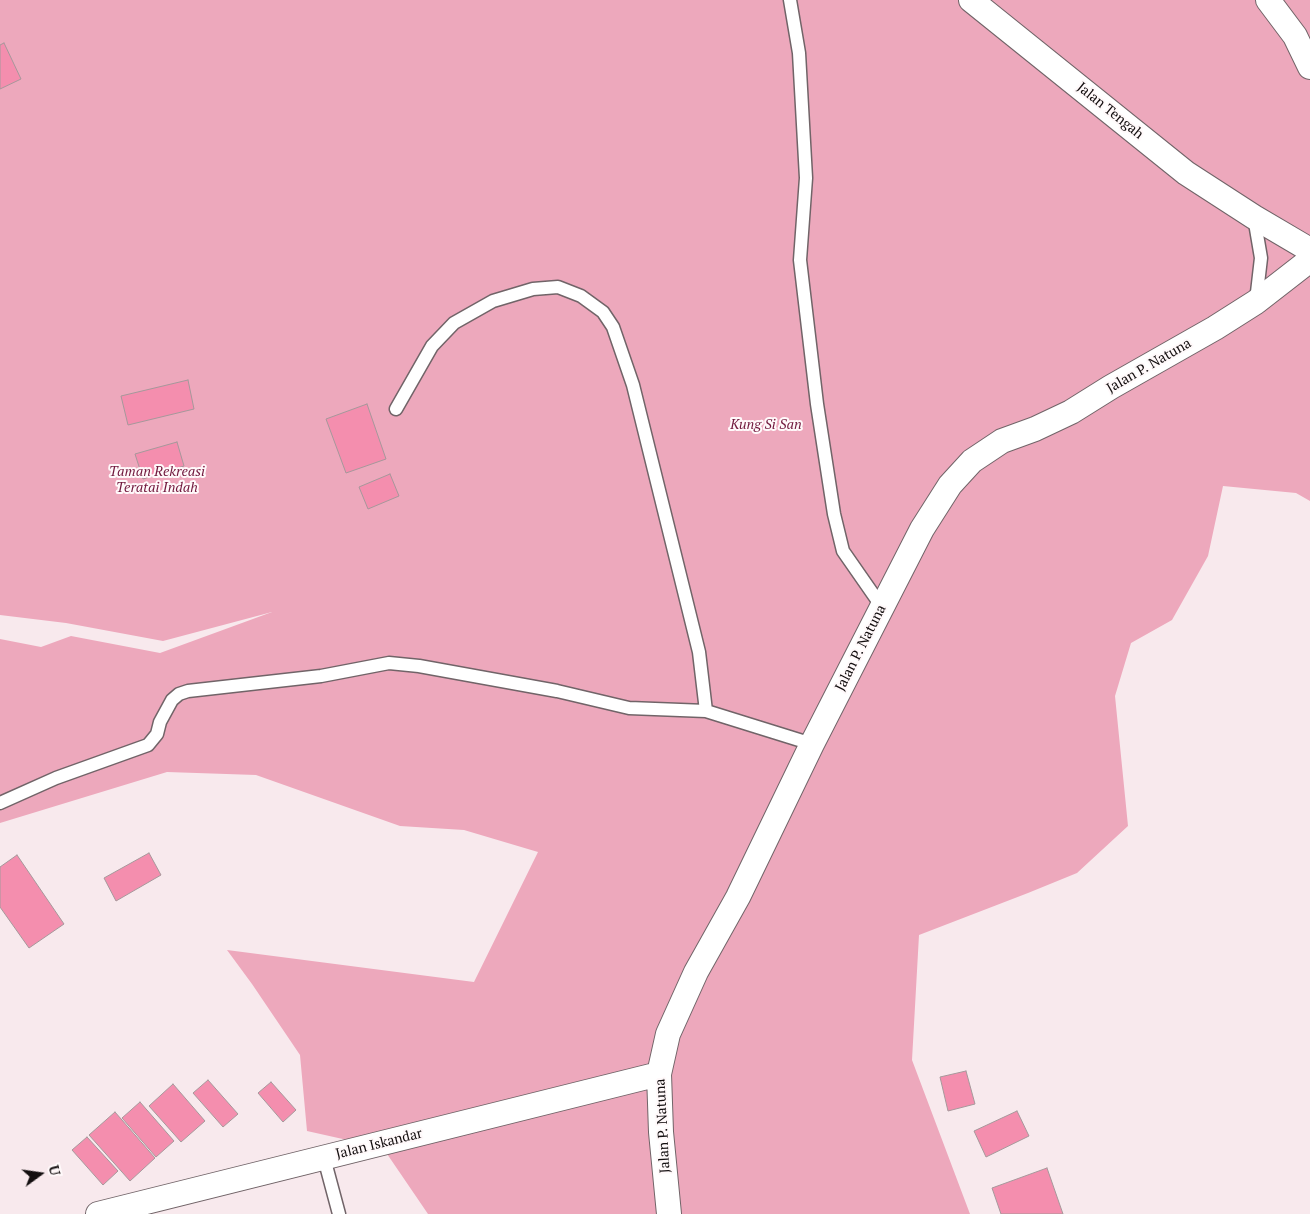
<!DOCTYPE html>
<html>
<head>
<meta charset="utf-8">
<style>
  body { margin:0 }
  #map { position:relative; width:1310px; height:1214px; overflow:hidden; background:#f8e9ed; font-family:"PT Serif",serif }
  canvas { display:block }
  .north { position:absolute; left:15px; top:1149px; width:50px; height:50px; -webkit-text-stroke:4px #fff9fa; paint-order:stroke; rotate:76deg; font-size:14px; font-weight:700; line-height:20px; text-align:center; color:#130e0f }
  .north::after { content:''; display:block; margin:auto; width:18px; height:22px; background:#130e0f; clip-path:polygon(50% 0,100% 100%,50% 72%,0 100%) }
</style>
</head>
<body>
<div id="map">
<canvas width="1310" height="1214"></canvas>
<div class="north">U</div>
</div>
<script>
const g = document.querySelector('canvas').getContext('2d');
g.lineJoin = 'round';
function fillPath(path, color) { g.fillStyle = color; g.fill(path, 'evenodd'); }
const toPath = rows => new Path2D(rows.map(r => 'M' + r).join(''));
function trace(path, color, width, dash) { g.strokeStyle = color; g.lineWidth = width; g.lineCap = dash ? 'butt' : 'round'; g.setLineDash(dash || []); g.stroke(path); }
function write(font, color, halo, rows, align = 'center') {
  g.font = font + ' "PT Serif",serif'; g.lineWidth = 4; g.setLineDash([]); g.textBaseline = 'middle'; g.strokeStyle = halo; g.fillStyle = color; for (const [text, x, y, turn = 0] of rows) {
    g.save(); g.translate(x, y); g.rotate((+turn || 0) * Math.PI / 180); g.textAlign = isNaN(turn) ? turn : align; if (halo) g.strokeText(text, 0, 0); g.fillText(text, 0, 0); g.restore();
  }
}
const green = toPath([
  [0,0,1310,0,1310,501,1296,493,1223,486,1208,556,1172,620,1131,643,1115,696,1128,826,1077,873,1028,893,919,935,912,1060,970,1214,428,1214,383,1148,307,1131,300,1055,252,984,227,950,474,982,538,852,464,830,400,826,256,775,167,772,0,823,0,639,41,647,71,636,160,653,272,612,163,641,66,623,0,615]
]);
const building = toPath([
  [4,43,21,79,0,89,0,45,4,43],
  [188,380,194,409,128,425,121,396,188,380],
  [367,404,386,459,346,473,326,419,367,404],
  [177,442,184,466,143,479,135,454,177,442],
  [390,474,399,496,368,509,359,487,390,474],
  [149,853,161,875,116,901,104,878,149,853],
  [17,855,64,924,29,948,0,907,0,867,17,855],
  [966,1071,975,1104,948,1111,940,1077,966,1071],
  [208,1080,238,1114,223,1127,193,1093,208,1080],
  [271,1082,296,1110,283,1122,258,1093,271,1082],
  [173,1084,205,1121,181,1142,149,1106,173,1084],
  [140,1102,174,1141,156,1157,122,1118,140,1102],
  [1017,1111,1029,1136,986,1157,974,1131,1017,1111],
  [115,1112,155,1158,130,1181,89,1135,115,1112],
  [87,1137,118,1171,103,1185,72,1150,87,1137],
  [1047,1168,1063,1214,1001,1214,992,1188,1047,1168]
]);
const service = toPath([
  [790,0,799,53,806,178,800,260,817,404,834,514,843,551,882,607],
  [1254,217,1261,258,1256,301],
  [396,409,432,346,454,323,493,301,533,289,558,287,581,296,603,312,613,327,633,385,699,652,706,711],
  [0,803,56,778,148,745,157,734,160,722,172,700,179,694,188,691,321,676,389,663,419,666,557,691,629,708,706,711,812,744],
  [324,1158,339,1214]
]);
const minor = toPath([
  [971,0,1186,173,1254,217,1310,250],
  [1268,0,1295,36,1310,67],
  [98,1214,659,1074],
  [669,1214,661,1132,659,1074,668,1034,696,972,738,897,812,744,922,529,950,485,972,461,1002,441,1035,429,1071,412,1111,387,1215,328,1256,302,1310,260]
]);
const streetNames = [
  ["Jalan Tengah",1110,111,39],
  ["Jalan P. Natuna",1149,366,-30],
  ["Jalan P. Natuna",861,648,-63],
  ["Jalan P. Natuna",663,1126,-93],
  ["Jalan Iskandar",379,1144,-14]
];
const parkNames = [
  ["Kung Si San",766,425],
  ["Taman Rekreasi",157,472],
  ["Teratai Indah",157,488]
];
fillPath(green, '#eda8bc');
fillPath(building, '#f48eae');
trace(building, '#a6989b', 1);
trace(service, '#716468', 15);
trace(minor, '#716468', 26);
trace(service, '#fff', 12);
trace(minor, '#fff', 24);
write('14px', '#130e0f', '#fff9fa', streetNames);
write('italic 14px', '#71183d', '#fff9fa', parkNames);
</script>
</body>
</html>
